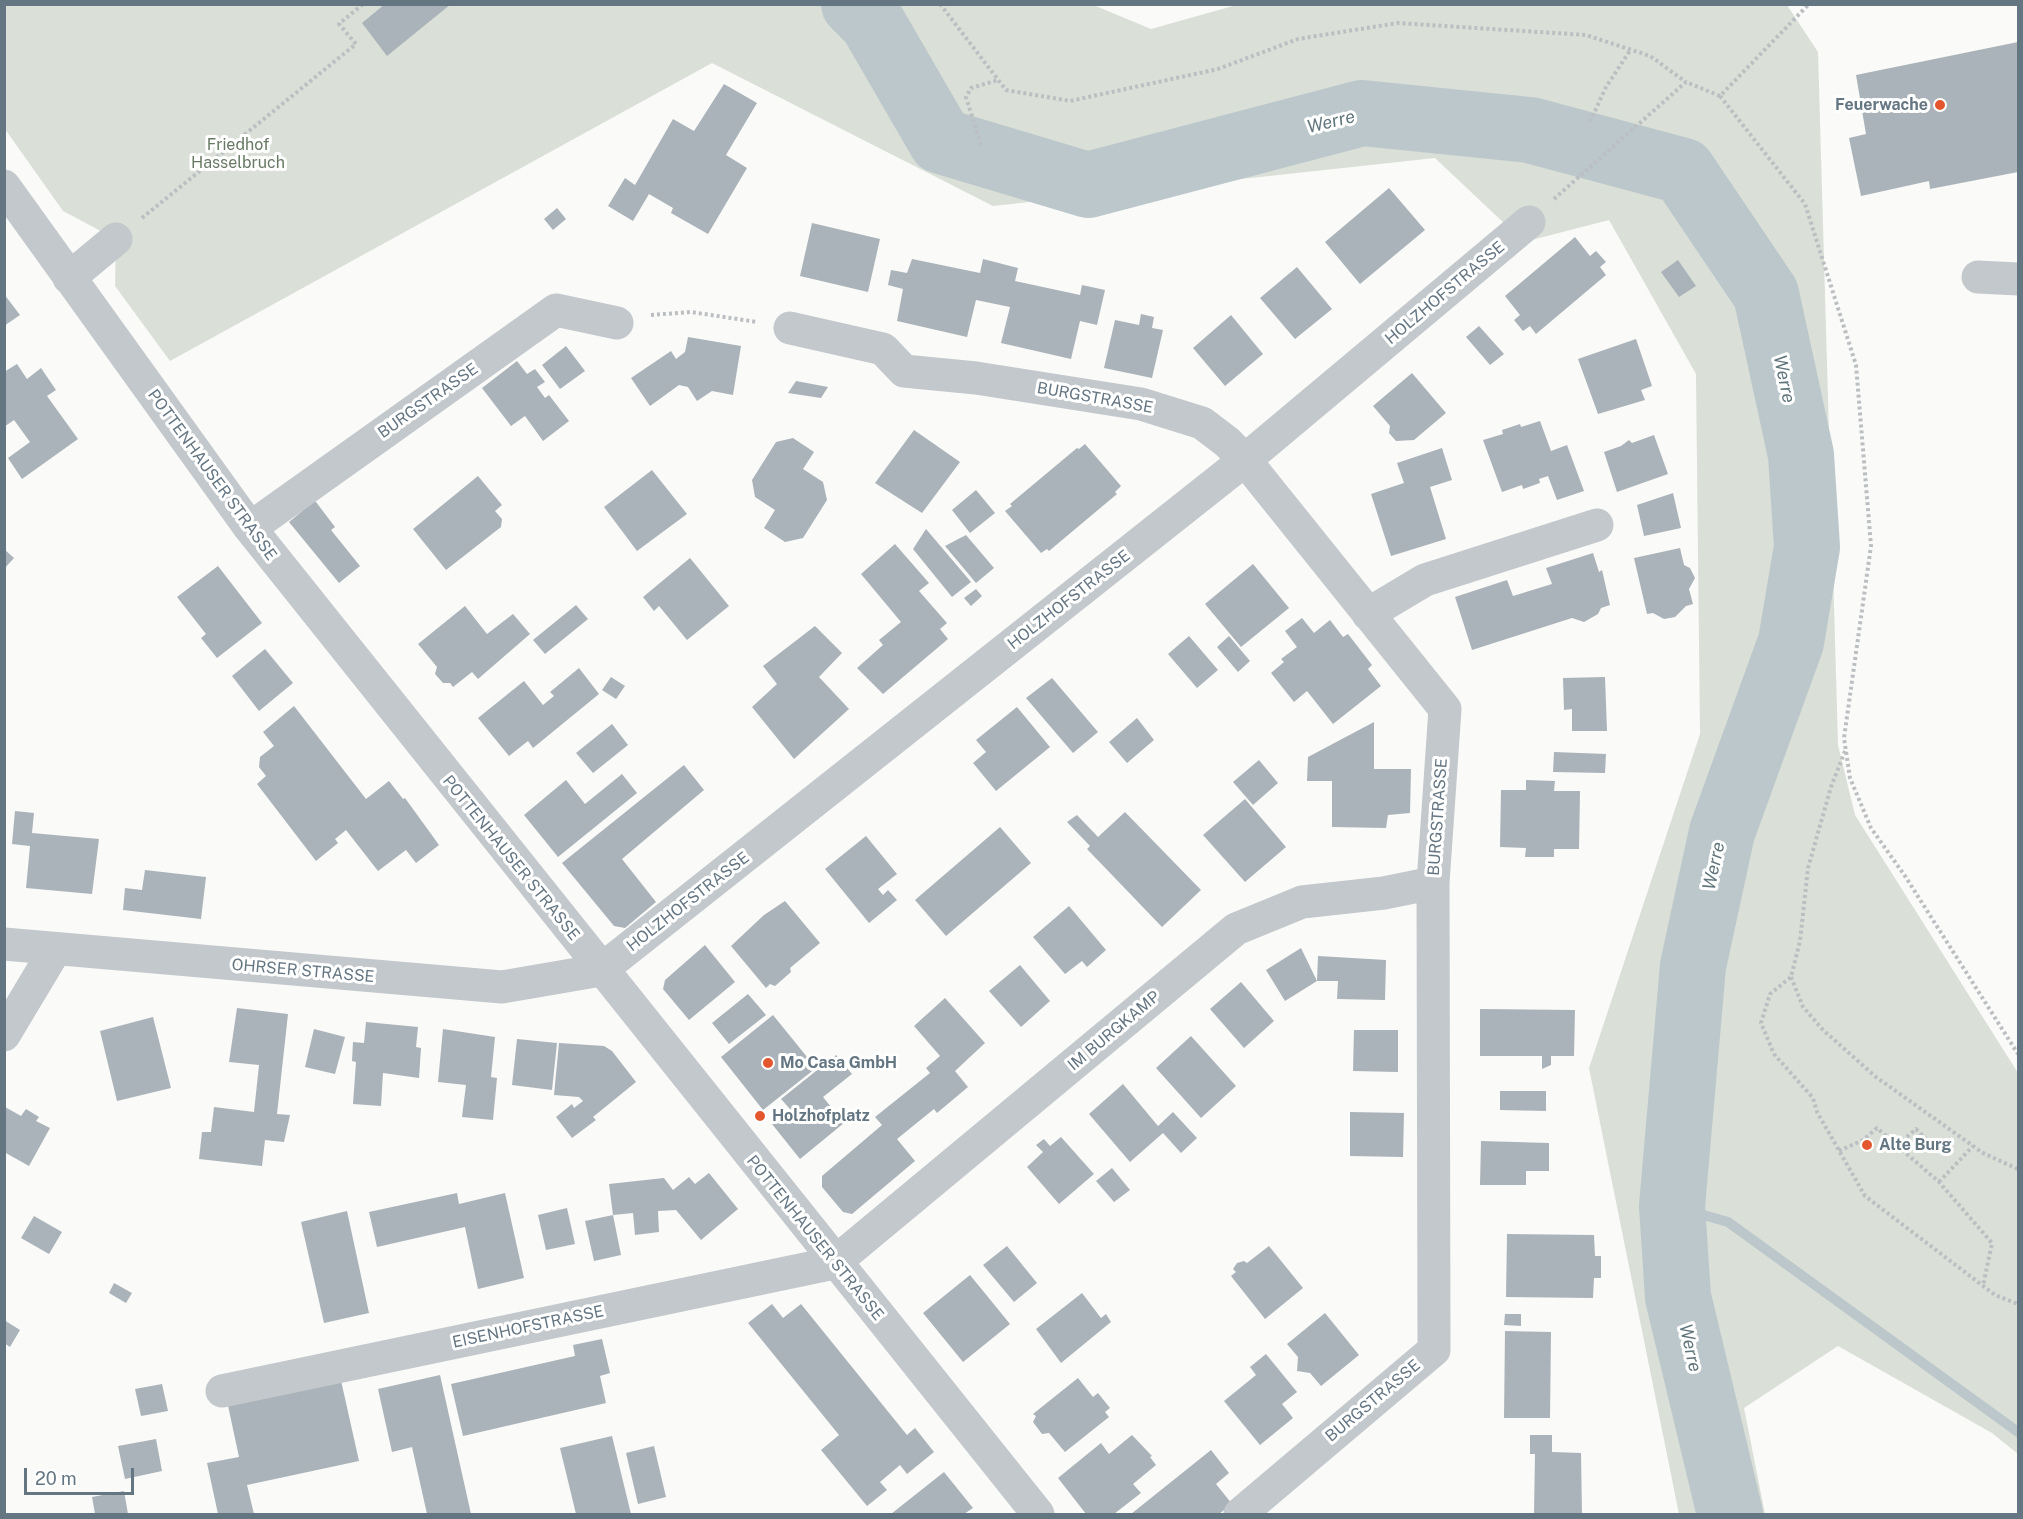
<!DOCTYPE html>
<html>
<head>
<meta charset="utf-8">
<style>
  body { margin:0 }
  #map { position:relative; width:2023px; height:1519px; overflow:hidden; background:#fafaf8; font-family:"Public Sans",sans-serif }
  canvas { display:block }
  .frame { position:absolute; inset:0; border:6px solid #657683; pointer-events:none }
  .scale { position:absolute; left:24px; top:1468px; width:110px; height:27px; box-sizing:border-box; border:3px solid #657683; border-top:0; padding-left:8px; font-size:18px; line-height:21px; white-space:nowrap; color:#657683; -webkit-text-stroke:4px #fff; paint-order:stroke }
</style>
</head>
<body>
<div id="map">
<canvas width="2023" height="1519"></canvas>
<div class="frame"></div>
<div class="scale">20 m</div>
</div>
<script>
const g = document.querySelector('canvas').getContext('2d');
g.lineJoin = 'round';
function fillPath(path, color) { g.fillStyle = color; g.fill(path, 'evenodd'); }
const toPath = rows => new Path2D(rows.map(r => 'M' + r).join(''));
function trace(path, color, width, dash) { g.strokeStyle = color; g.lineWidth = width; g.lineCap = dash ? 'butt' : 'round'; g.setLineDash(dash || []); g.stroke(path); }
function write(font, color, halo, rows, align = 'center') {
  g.font = font + ' "Public Sans",sans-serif'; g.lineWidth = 6; g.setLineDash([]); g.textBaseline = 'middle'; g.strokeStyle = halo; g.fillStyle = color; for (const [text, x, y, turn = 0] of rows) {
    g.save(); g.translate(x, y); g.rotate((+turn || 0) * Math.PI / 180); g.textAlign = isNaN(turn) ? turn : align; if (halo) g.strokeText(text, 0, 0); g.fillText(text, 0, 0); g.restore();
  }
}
const green = toPath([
  [1091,4,1151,29,1240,4,1787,5,1818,52,1838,745,1855,815,2018,1073,2018,1454,1992,1433,1838,1346,1744,1408,1765,1514,1679,1514,1589,1068,1700,734,1696,374,1609,220,1524,242,1435,158,993,206,712,63,170,361,115,286,116,239,63,211,5,129,4,5]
]);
const stream = toPath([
  [1672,1206,1728,1222,2018,1432]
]);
const river = toPath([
  [854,4,872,22,941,141,1088,185,1362,113,1530,130,1683,171,1766,294,1801,455,1807,547,1791,642,1722,832,1693,966,1672,1206,1678,1297,1730,1514]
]);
const building = toPath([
  [385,4,451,4,387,56,362,23],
  [2018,42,2018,172,1930,189,1929,181,1861,196,1849,138,1866,134,1856,75],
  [724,84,757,103,726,155,747,168,708,234,671,213,673,208,649,194,633,221,608,206,625,178,635,185,673,119,694,131],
  [1389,188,1425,230,1360,284,1325,242],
  [557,208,566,219,553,230,544,219],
  [812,223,880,239,868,292,800,276],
  [1575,237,1590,256,1596,251,1606,262,1600,267,1606,275,1536,334,1530,326,1523,331,1514,320,1520,315,1505,296],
  [912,259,980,273,983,259,1018,268,1015,281,1080,295,1082,285,1105,290,1097,325,1080,321,1071,359,1001,343,1010,307,976,300,967,337,897,321,903,289,888,285,891,270,907,273],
  [1678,260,1696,286,1679,297,1661,272],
  [1297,267,1332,309,1295,339,1260,298],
  [4,294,20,315,4,326],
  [1141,314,1154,317,1152,328,1163,330,1152,378,1104,368,1115,320,1139,325],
  [1231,315,1263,354,1225,386,1193,348],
  [1479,326,1504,354,1490,365,1466,337],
  [688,337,741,346,733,395,712,391,697,401,688,387,679,385,650,406,631,378,671,351,676,359,685,352],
  [1636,339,1652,386,1641,390,1645,400,1598,414,1578,359],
  [566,346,585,371,560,389,542,365],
  [517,361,527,374,535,369,545,382,537,387,545,398,549,395,569,421,543,441,525,416,511,426,482,388],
  [17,364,27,379,41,368,56,390,47,396,78,439,22,479,8,458,30,442,14,420,4,427,4,372],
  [1412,373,1446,413,1414,440,1396,441,1389,433,1390,426,1373,406],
  [796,381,828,387,821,398,788,393],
  [1540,421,1551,451,1567,445,1584,491,1557,500,1548,476,1539,479,1540,483,1523,489,1522,485,1502,492,1483,440,1503,434,1502,430,1520,424,1521,427],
  [914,430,960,462,922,513,875,483],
  [1654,435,1668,474,1617,492,1604,452,1621,446,1629,440,1632,443],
  [793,438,814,452,803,469,823,482,827,500,803,538,785,542,764,528,775,510,755,497,752,480,776,442],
  [1085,444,1121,486,1115,492,1117,494,1049,551,1047,549,1041,553,1005,511,1012,506,1010,504,1077,448,1079,449],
  [1442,448,1452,480,1430,487,1446,539,1391,556,1371,494,1404,483,1397,463],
  [652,470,687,514,637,551,604,507],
  [478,476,502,505,495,511,502,519,501,527,446,570,413,529],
  [976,490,995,513,970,533,952,510],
  [1673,493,1681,528,1644,536,1637,505],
  [313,502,316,502,335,527,331,530,360,566,339,583,289,522],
  [926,529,971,582,952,597,913,549],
  [966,535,994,568,976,583,945,546],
  [895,544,929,583,919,591,947,623,940,629,948,639,883,694,857,668,883,645,879,640,901,622,861,574],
  [1680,548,1684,565,1690,568,1695,578,1689,589,1693,604,1686,606,1675,617,1664,619,1653,613,1647,614,1634,558],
  [4,549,14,558,4,569],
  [1593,553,1599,572,1602,570,1610,605,1601,608,1598,614,1584,622,1572,618,1472,650,1455,597,1507,580,1513,596,1552,584,1546,568],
  [690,558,729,606,687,640,659,606,654,611,643,597],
  [1253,564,1289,608,1241,647,1205,604],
  [218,566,262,623,217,658,201,638,206,634,177,597],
  [976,589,982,596,971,606,964,598],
  [576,605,588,619,545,654,533,640],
  [465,606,487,634,513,614,530,634,478,679,472,672,453,687,450,683,443,683,435,674,437,667,418,644],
  [1302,618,1314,633,1330,620,1343,637,1348,634,1372,665,1368,669,1381,686,1333,724,1307,691,1294,702,1271,673,1284,662,1281,659,1297,647,1285,631],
  [815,626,842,653,819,677,849,709,794,759,752,707,777,684,763,666],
  [1189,636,1218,670,1197,688,1168,654],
  [1229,636,1250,661,1238,672,1217,647],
  [265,649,293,683,259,711,232,676],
  [579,668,599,694,533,748,528,741,509,756,478,718,524,681,543,705,554,696,550,692],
  [611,677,625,686,616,699,602,690],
  [1605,677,1607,731,1572,731,1572,709,1564,710,1563,678],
  [1052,678,1098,732,1073,753,1026,698],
  [294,706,366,799,389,781,403,799,405,798,439,845,416,863,406,850,378,871,346,830,335,839,338,843,316,861,257,784,266,776,259,767,260,757,274,746,263,732],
  [1017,707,1050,747,996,791,973,763,986,752,976,740],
  [1137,718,1154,740,1127,763,1109,742],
  [1374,722,1374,769,1411,769,1410,813,1388,815,1386,828,1332,827,1332,781,1307,781,1308,757],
  [612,724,628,745,593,773,576,753],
  [1554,752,1606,754,1605,773,1553,772],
  [1259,760,1278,783,1253,805,1233,782],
  [684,765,704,790,622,859,656,902,625,928,614,926,562,863],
  [622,774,637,793,558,857,524,815,566,780,585,804],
  [1526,780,1555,781,1554,791,1580,791,1579,849,1554,849,1554,857,1525,857,1526,848,1500,847,1501,790,1526,790],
  [1245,799,1286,847,1245,882,1203,835],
  [15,811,34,813,32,833,99,839,92,894,26,888,30,846,12,844],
  [1125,812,1201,890,1162,927,1087,849,1090,846,1067,822,1077,815,1098,837],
  [1000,827,1031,863,946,936,915,900],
  [866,836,897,874,878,889,883,895,888,890,897,900,869,923,825,869],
  [145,870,206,877,201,919,123,910,125,888,142,890],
  [785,901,820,943,790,968,791,972,775,986,770,984,766,988,731,946,764,915],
  [1069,906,1106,950,1087,967,1082,961,1065,974,1033,937],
  [705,945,735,982,689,1020,663,989,665,980],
  [1301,948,1317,981,1285,1001,1266,970],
  [1318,956,1386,960,1385,1000,1337,999,1338,981,1317,981],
  [1020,965,1050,1001,1021,1027,989,991],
  [1241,982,1274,1021,1244,1048,1210,1009],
  [748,994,766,1015,729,1044,712,1023],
  [945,998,985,1043,955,1071,968,1087,937,1113,934,1109,897,1139,915,1161,852,1214,843,1212,822,1187,822,1176,882,1125,875,1117,930,1073,926,1068,940,1056,914,1026],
  [237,1008,288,1014,277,1114,290,1115,284,1142,265,1140,262,1166,199,1159,202,1132,211,1132,214,1107,254,1112,259,1065,229,1062],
  [1480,1009,1575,1010,1574,1056,1551,1056,1551,1065,1542,1069,1542,1056,1480,1056],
  [773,1015,816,1068,763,1110,721,1057],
  [153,1017,171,1088,117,1101,100,1031],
  [366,1022,418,1027,416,1047,421,1048,419,1078,383,1073,381,1106,353,1104,356,1062,352,1061,353,1042,364,1043],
  [314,1029,345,1037,335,1074,305,1067],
  [443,1029,495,1037,491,1077,497,1078,493,1120,462,1117,466,1085,438,1082],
  [1354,1030,1398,1030,1398,1072,1353,1071],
  [1191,1036,1236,1086,1201,1118,1156,1068],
  [517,1039,557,1043,552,1090,512,1085],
  [559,1043,604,1046,612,1051,636,1082,593,1117,596,1120,572,1138,556,1117,572,1104,574,1108,583,1101,579,1097,554,1095],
  [836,1055,852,1074,823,1097,844,1123,800,1159,772,1124,790,1109,781,1099],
  [1123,1084,1158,1126,1173,1112,1197,1138,1181,1153,1163,1133,1130,1162,1089,1114],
  [1500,1091,1546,1091,1546,1111,1500,1110],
  [5,1107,21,1116,26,1109,39,1117,36,1121,50,1128,29,1166,4,1152],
  [1350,1112,1404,1113,1403,1157,1350,1156],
  [1061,1137,1094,1174,1059,1204,1027,1167,1043,1152,1036,1145,1044,1139,1050,1146],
  [1481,1141,1549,1143,1549,1171,1526,1171,1526,1185,1480,1185],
  [1112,1168,1130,1190,1114,1202,1096,1181],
  [709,1173,738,1209,701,1240,676,1210,658,1211,659,1232,635,1235,633,1213,613,1215,609,1184,664,1178,673,1190,689,1177,695,1184],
  [457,1193,459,1204,505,1193,524,1278,478,1289,465,1227,377,1247,369,1212],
  [567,1208,575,1244,546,1250,538,1215],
  [347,1211,369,1313,324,1323,301,1222],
  [613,1215,621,1255,594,1261,585,1221],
  [34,1216,62,1232,49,1254,21,1238],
  [1507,1234,1594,1235,1595,1256,1601,1256,1601,1278,1594,1278,1593,1298,1506,1297],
  [1007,1246,1037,1283,1014,1302,983,1265],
  [1269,1246,1303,1288,1265,1319,1231,1276,1236,1272,1233,1269,1237,1263,1244,1261,1247,1263],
  [970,1275,1010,1324,963,1362,923,1313],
  [114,1283,132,1293,126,1303,109,1293],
  [1082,1293,1101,1318,1106,1314,1111,1322,1061,1363,1036,1329],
  [772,1304,783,1318,801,1304,907,1435,915,1428,934,1452,907,1474,900,1465,880,1482,887,1490,867,1506,821,1450,839,1435,748,1323],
  [1325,1313,1359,1355,1321,1386,1310,1373,1297,1371,1298,1357,1287,1344],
  [1505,1314,1521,1314,1521,1326,1504,1325],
  [4,1320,20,1330,10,1347,4,1343],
  [1505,1331,1551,1332,1550,1418,1504,1418],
  [602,1339,610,1373,600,1376,606,1403,463,1436,451,1384,575,1356,573,1345],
  [1266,1354,1297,1392,1282,1404,1293,1418,1260,1445,1224,1401,1256,1375,1250,1367],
  [440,1375,471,1514,427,1514,412,1447,392,1452,378,1389],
  [340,1376,359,1461,247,1485,254,1514,218,1514,207,1463,239,1457,227,1401],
  [1078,1378,1093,1397,1098,1393,1110,1408,1105,1412,1109,1417,1065,1452,1049,1433,1042,1434,1033,1422,1036,1416,1033,1414],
  [162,1384,168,1411,141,1416,135,1389],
  [1132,1435,1152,1456,1150,1457,1156,1465,1133,1484,1141,1493,1114,1514,1086,1514,1058,1478,1101,1443,1109,1454],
  [1530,1435,1552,1435,1552,1452,1581,1453,1582,1514,1534,1514,1535,1454,1530,1454],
  [612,1436,631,1514,576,1514,560,1448],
  [156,1439,162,1471,125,1479,118,1446],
  [654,1446,666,1497,638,1504,626,1453],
  [1211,1450,1229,1473,1216,1484,1232,1504,1219,1514,1131,1514],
  [944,1472,973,1508,964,1514,891,1514],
  [124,1491,128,1514,95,1514,92,1497]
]);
const path = toPath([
  [940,4,1006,90,1070,101,1218,69,1298,39,1398,23,1586,35,1650,56,1686,82],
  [1720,96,1805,204,1856,365,1871,546,1844,738,1850,778,1871,828,1905,876,2018,1054],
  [1590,122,1606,87,1631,49],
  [981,145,966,97,971,88,998,80],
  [1554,199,1686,82,1720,96,1809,4],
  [142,218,356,44,339,24,363,4],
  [651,315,691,312,757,322],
  [1845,751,1831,787,1808,868,1800,941,1791,977,1770,994,1761,1023,1774,1054,1813,1098,1817,1112,1865,1196,1995,1295,2018,1304],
  [1791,977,1803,1007,1823,1030,1876,1077,1983,1153,2018,1169],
  [1898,1145,1916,1129,1927,1140,1930,1152],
  [1839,1151,1863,1140,1877,1128,1939,1182,1992,1243,1983,1286],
  [1939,1182,1973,1146]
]);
const minor = toPath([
  [4,186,250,528,1038,1514],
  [1978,277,2018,279],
  [69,278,116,239],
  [790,328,883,349,904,371,976,378,1141,404,1202,423,1227,442,1245,460,1445,709,1433,883,1434,1350,1240,1514],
  [250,528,556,310,617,323],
  [1368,614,1425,580,1597,525],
  [4,944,502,987,601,970,1245,460,1529,222],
  [4,1035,55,950],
  [222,1391,834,1263,1236,929,1302,902,1384,893,1433,883]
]);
const markers = [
  [1940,105,6,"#e4572e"],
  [768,1063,6,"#e4572e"],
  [760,1116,6,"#e4572e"],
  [1867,1145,6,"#e4572e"]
];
const poiNames = [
  ["Feuerwache",1928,105,"right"],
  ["Mo Casa GmbH",780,1063],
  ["Holzhofplatz",772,1116],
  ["Alte Burg",1879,1145]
];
const parkNames = [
  ["Friedhof",238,145],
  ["Hasselbruch",238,163]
];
const streetNames = [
  ["HOLZHOFSTRASSE",1445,293,-40],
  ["BURGSTRASSE",1095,398,10],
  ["BURGSTRASSE",428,401,-35],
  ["POTTENHAUSER STRASSE",212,475,54],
  ["HOLZHOFSTRASSE",1069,600,-38],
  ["BURGSTRASSE",1438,817,-86],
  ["POTTENHAUSER STRASSE",511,858,51],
  ["HOLZHOFSTRASSE",688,902,-38],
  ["OHRSER STRASSE",303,971,5],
  ["IM BURGKAMP",1114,1031,-40],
  ["POTTENHAUSER STRASSE",815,1238,51],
  ["EISENHOFSTRASSE",528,1327,-12],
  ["BURGSTRASSE",1373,1401,-40]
];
const waterNames = [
  ["Werre",1331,122,-14],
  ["Werre",1784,379,78],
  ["Werre",1714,866,-78],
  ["Werre",1690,1348,77]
];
fillPath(green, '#dadfd7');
trace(stream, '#bbc7cb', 10);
trace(river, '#bbc7cb', 66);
fillPath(building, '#aab3b9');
trace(path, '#bbbfc2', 4, [3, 3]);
trace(minor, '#c3c8cc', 33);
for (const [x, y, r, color] of markers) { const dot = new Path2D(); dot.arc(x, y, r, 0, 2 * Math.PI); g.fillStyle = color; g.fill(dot); trace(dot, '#fff', 2); }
write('bold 16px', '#657683', '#fff', poiNames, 'left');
write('16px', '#687a64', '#fff', parkNames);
write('16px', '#657683', '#fff', streetNames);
write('italic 18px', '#60757c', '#fff', waterNames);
</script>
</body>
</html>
